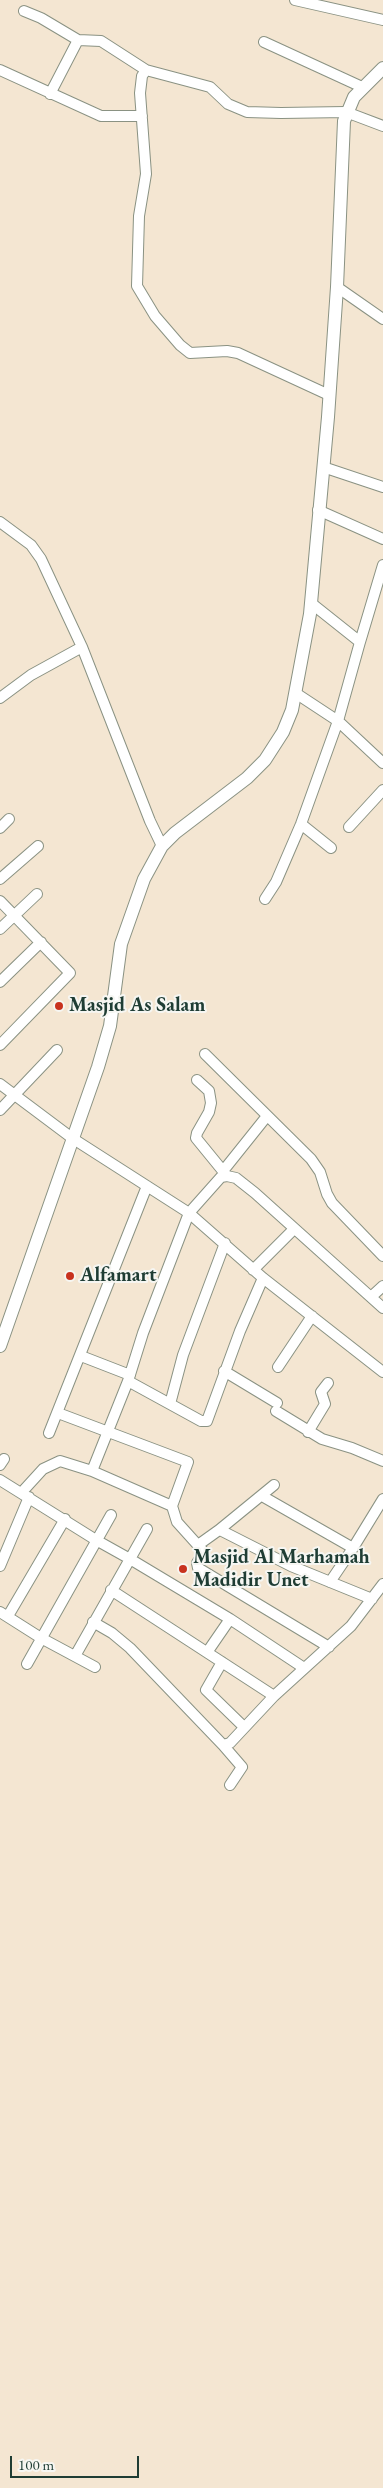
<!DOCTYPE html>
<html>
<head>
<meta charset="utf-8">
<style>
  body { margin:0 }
  #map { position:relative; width:383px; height:2488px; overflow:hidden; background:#f4e6d2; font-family:"EB Garamond",serif }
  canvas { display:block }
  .scale { position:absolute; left:10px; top:2456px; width:129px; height:22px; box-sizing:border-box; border:2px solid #1f3d34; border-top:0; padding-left:6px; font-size:15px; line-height:18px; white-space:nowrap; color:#1f3d34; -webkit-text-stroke:4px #f6f6f2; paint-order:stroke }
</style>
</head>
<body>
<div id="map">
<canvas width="383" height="2488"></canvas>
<div class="scale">100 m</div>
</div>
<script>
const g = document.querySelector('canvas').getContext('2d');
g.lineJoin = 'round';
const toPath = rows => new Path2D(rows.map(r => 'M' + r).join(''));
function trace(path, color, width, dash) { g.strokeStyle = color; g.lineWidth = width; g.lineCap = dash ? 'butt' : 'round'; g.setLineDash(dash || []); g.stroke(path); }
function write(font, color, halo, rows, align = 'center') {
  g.font = font + ' "EB Garamond",serif'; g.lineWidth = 4; g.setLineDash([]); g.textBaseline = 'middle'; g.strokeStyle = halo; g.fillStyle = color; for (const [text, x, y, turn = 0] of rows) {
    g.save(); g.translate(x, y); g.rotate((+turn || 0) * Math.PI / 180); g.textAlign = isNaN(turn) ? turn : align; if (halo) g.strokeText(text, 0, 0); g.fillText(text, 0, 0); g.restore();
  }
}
const minor = toPath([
  [295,0,383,20],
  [24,11,41,18,78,40,101,41,146,70,142,76,140,93,146,174,139,216,137,286,155,316,180,345,190,353,227,351,238,353,329,395],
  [264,42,362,87],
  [0,70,101,116,142,116],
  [146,70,210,87,228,104,247,112,281,113,346,112,383,126],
  [50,94,78,40],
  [337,287,383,319],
  [323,467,383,487],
  [318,510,383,539],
  [0,522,31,545,41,559,82,647,150,821,162,846],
  [360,642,383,565],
  [297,694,338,721,383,763],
  [0,698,31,675,82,647],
  [301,824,331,848],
  [349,827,383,790],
  [0,828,9,819],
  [0,879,38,846],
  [265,899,276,882,301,824,338,721,360,642,311,603],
  [0,901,70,973,0,1045],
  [0,929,37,894],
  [0,982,41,942],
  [205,1054,311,1159,320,1172,327,1194,332,1203,383,1256],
  [197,1080,209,1091,211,1103,209,1112,197,1133,196,1138,227,1176],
  [0,1084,72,1138,189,1213,221,1177,227,1176,236,1178,255,1193,383,1308],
  [0,1110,57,1050],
  [223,1171,267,1116],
  [253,1270,294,1229],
  [371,1297,383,1286],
  [81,1356,130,1375],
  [278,1367,312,1316],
  [224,1371,277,1403],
  [128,1381,201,1421,207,1421,240,1331,263,1278],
  [170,1404,183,1355,225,1243],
  [276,1411,322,1439,352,1448,383,1461],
  [58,1413,188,1462,172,1506,177,1522,204,1552,197,1563,198,1568,329,1647],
  [308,1432,325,1404,321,1392,328,1383],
  [49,1433,147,1186],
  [0,1465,4,1459],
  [0,1480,96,1540,130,1559,230,1619,304,1668],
  [22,1492,43,1469,60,1461,92,1471],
  [262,1496,353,1548,330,1582],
  [172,1506,92,1471,128,1381,143,1333,189,1213,263,1278,383,1372],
  [219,1530,274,1485],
  [198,1545,219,1530,222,1531,291,1566,372,1599],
  [353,1548,383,1499],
  [0,1566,29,1497],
  [111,1590,274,1696],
  [0,1612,41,1638,95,1667],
  [8,1616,65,1519],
  [93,1622,112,1633,130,1648,223,1745,230,1743,274,1696,351,1626,383,1584],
  [208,1651,230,1619],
  [75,1656,147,1529],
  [222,1662,206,1690,244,1727],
  [27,1664,111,1515],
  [223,1745,242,1767,230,1785]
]);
const tertiary = toPath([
  [0,1346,98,1067,110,1026,121,944,144,879,162,846,175,833,247,778,265,760,283,732,292,710,310,614,328,417,337,287,344,121,354,97,383,68]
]);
const markers = [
  [59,1006,5,"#c8321e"],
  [70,1276,5,"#c8321e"],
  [183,1569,5,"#c8321e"]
];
const poiNames = [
  ["Masjid As Salam",69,1006],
  ["Alfamart",80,1276],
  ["Masjid Al Marhamah",193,1558],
  ["Madidir Unet",193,1581]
];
trace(minor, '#8a9283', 12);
trace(tertiary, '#8a9283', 14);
trace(minor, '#fff', 10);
trace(tertiary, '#fff', 12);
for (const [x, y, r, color] of markers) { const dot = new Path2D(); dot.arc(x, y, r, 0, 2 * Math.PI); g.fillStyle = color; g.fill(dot); trace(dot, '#f6f6f2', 2); }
write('bold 20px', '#1f3d34', '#f6f6f2', poiNames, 'left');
</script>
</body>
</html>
